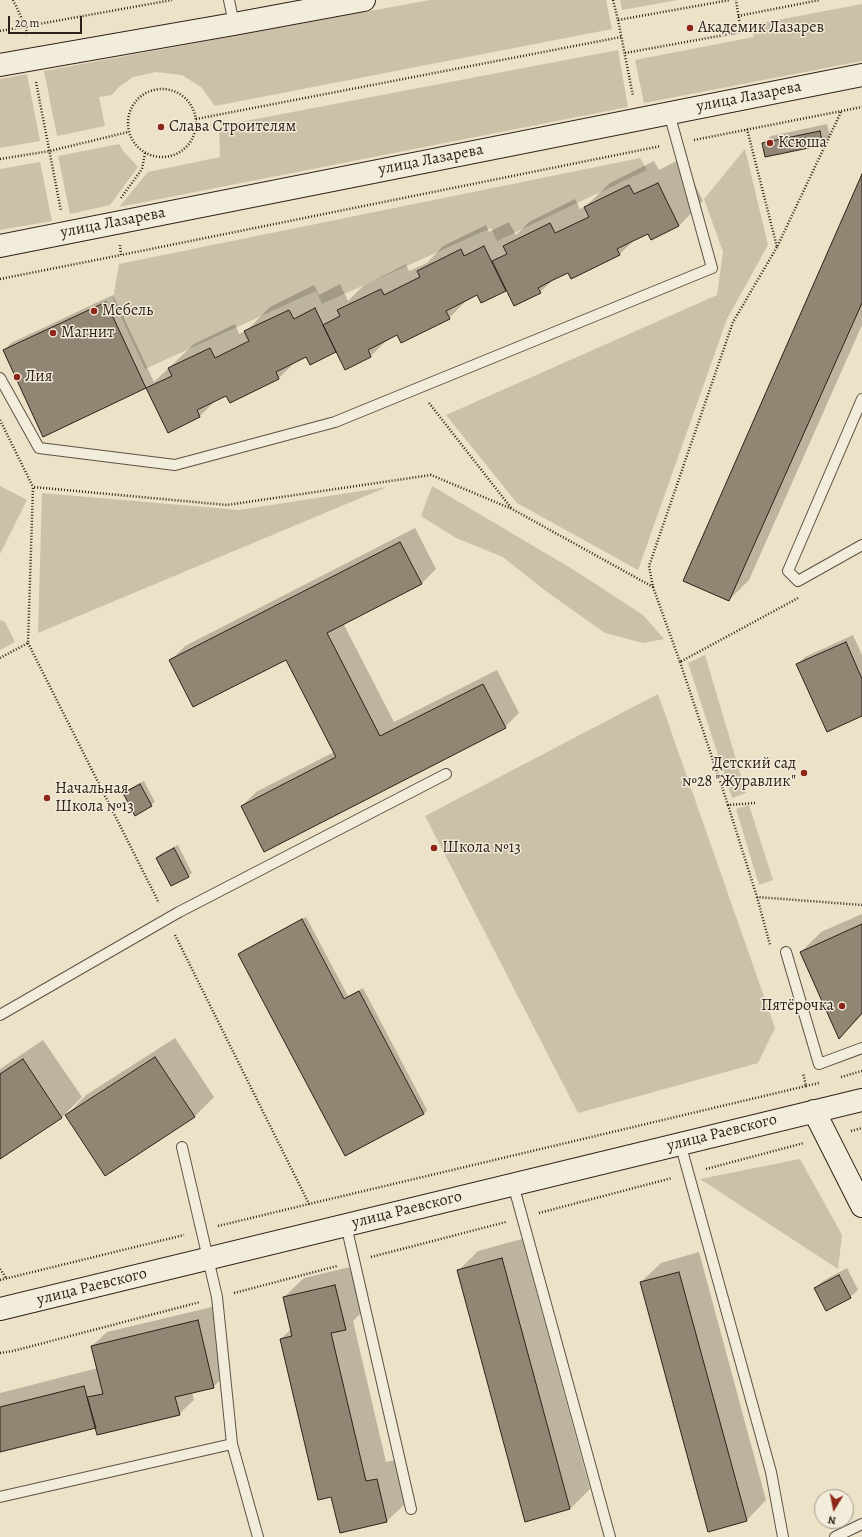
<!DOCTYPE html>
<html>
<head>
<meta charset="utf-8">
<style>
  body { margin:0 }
  #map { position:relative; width:862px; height:1537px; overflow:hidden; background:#ebe2c7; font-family:Alegreya,serif }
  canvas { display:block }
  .north { position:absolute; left:814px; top:1489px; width:40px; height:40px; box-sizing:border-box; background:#f2ecdb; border:1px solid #a49a8d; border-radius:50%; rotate:190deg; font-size:11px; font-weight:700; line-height:16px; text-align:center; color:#302019 }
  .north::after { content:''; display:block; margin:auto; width:14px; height:18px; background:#8f2418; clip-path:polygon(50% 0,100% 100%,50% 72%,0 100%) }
  .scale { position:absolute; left:8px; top:16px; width:74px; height:18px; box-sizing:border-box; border:2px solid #302019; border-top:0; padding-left:5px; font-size:12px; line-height:14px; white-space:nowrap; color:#302019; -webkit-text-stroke:3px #f2ecdb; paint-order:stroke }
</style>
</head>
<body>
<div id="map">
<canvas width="862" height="1537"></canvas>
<div class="north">N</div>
<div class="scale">20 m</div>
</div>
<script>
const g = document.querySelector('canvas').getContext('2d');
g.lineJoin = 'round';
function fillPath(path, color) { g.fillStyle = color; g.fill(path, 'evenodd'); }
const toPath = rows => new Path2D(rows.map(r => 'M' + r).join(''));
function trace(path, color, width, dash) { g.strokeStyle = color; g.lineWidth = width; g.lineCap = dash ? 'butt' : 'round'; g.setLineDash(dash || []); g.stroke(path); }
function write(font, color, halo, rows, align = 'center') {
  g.font = font + ' Alegreya,serif'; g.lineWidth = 3; g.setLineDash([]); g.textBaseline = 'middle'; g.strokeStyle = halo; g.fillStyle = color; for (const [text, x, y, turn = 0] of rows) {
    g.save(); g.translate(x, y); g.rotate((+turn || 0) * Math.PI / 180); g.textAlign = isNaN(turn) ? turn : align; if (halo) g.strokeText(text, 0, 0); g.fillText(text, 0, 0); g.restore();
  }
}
const green = toPath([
  [430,0,606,0,612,29,215,106,201,87,182,75,156,72,133,77,119,87,112,95,99,97,105,126,57,136,44,71],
  [620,0,678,0,622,10],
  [862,4,862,61,644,103,635,60,754,37,751,25],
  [618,50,628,107,119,207,148,172,220,157,219,126],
  [27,74,40,141,0,148,0,79],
  [119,144,124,152,138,167,110,205,70,214,58,156],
  [745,149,768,245,727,319,638,570,517,503,446,415,717,295,723,252,704,199],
  [640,158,647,170,497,241,491,228,322,304,316,291,145,369,113,299,119,264],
  [40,162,52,221,0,230,0,169],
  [0,486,27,500,0,554],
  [432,486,574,570,643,615,664,639,643,643,605,633,543,589,503,557,456,538,421,516],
  [387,487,38,633,42,493,239,510],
  [0,620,5,622,15,642,0,650],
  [705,655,746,793,732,798,688,663],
  [658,694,775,1028,758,1063,578,1113,425,816],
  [749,805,773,880,759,885,736,809],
  [800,1159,842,1235,838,1269,700,1179]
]);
const shadow = toPath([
  [827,124,830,136,822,144,763,143,771,136],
  [682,158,703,201,679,226,649,233,634,240,620,254,568,272,554,279,540,292,507,289,482,302,478,294,468,299,449,318,398,334,389,338,371,356,346,369,337,351,310,363,307,356,296,361,279,378,230,402,227,394,217,399,200,416,168,431,147,387,44,435,4,350,11,343,113,295,154,382,194,344,235,324,239,334,246,331,270,307,314,285,319,295,340,284,348,301,363,286,406,264,409,271,427,263,443,246,486,225,489,232,509,222,516,235,529,222,575,199,580,209,586,206,610,183,654,161,659,170],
  [862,176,862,325,749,580,729,600],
  [415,528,436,569,422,583,343,623,394,722,497,670,519,713,505,727,242,806,256,792,334,752,286,658,171,660,185,646],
  [853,635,862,655,862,715,798,664,805,657],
  [144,781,155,802,136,814,124,793,128,790],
  [178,845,192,873,188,876,157,858,160,854],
  [862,914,862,1015,840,1037,801,952,821,932],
  [306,917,348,996,363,988,427,1110,424,1114,239,954,243,950],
  [175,1038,214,1097,194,1117,67,1115,86,1095],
  [43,1040,82,1097,62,1117,0,1158,0,1069],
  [522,1239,590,1489,570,1509,526,1520,458,1271,478,1251],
  [699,1252,766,1500,747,1520,641,1282,661,1263],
  [354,1266,365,1309,353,1321,386,1462,396,1460,407,1502,387,1521,332,1496,281,1339,292,1328,284,1297,304,1278],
  [847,1268,858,1290,850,1297,815,1288,823,1281],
  [212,1307,228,1373,213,1387,192,1392,194,1400,179,1414,96,1427,0,1451,0,1393,98,1368,92,1346,107,1332]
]);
const building = toPath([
  [820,131,823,145,765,157,762,143,820,131],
  [862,174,862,303,729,601,683,581,862,174],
  [658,183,679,226,651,240,648,234,633,241,617,249,620,255,571,279,568,273,553,280,538,288,541,293,514,306,492,261,507,254,503,246,550,223,555,233,589,217,584,207,629,185,634,194,658,183],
  [484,246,506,291,481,303,477,295,446,311,450,319,401,343,397,335,368,350,371,357,345,370,323,325,340,316,337,310,381,289,384,295,420,277,417,271,461,249,464,256,484,246],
  [106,302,146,388,43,437,3,350,106,302],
  [315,308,336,352,310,365,306,357,276,372,279,379,230,403,226,396,197,410,200,417,168,433,146,388,172,376,168,368,210,348,215,358,249,341,244,331,289,310,294,319,315,308],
  [400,542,422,584,327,633,380,736,483,684,506,728,264,852,241,806,336,757,286,660,193,707,169,660,400,542],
  [846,642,862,679,862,716,827,732,796,664,846,642],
  [140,784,152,806,135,816,123,793,140,784],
  [174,848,189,877,171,886,156,858,174,848],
  [302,919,344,999,359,991,424,1114,345,1156,238,954,302,919],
  [862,924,862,1013,839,1039,800,952,862,924],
  [155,1057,195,1117,105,1176,65,1115,155,1057],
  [23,1059,62,1118,0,1159,0,1074,23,1059],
  [502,1258,570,1509,525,1522,457,1270,502,1258],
  [679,1272,747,1521,708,1532,640,1282,679,1272],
  [839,1275,851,1298,826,1311,814,1288,839,1275],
  [335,1285,346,1330,331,1333,366,1481,377,1479,387,1522,340,1533,331,1497,318,1500,280,1339,292,1336,283,1297,335,1285],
  [198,1320,214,1388,175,1397,180,1415,97,1435,87,1397,103,1394,91,1346,198,1320],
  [84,1386,96,1428,0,1452,0,1407,84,1386]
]);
const path = toPath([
  [13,0,26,27,27,36],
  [613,0,618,20,730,0],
  [738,16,820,0],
  [618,20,633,96],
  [0,31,172,0],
  [625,53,741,32,736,0],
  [36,82,61,211],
  '128 123a34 34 0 1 1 68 0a34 34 0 1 1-68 0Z',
  [196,119,621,37],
  [747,129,777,247,841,112],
  [694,140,862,107],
  [0,159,50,151,128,132],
  [121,198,142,169,145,153],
  [120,245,121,255,661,146],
  [0,279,121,255],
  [429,403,512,509],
  [0,420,33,487],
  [653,587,680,662,798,598],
  [28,643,159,903],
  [0,658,28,643,33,487,227,505,431,475,512,509,653,587,649,566,733,322,777,247],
  [680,662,728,805,755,803],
  [728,805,757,897,862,905],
  [757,897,770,945],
  [175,935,309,1204,806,1086,803,1073],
  [841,1077,862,1071],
  [806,1086,819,1083],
  [851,1131,862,1128],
  [706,1169,804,1143],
  [539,1213,672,1178],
  [218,1226,309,1204],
  [371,1257,506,1222],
  [0,1269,7,1279],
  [0,1280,184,1235],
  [234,1293,337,1266],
  [0,1353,13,1351,200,1302]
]);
const lane = toPath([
  [229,0,234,24],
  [0,378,39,448,175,465,335,422,712,268,669,113],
  [862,399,788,571,798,581,862,545],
  [786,952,819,1064,862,1048],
  [0,1015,179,912,446,774],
  [680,1143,771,1472,783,1537],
  [513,1184,610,1537],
  [346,1225,411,1509],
  [232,1444,258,1537],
  [0,1497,232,1444,217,1297,182,1147],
  [835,1537,862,1524]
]);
const secondary = toPath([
  [0,65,234,24,364,0],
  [0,246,862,75],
  [814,1111,862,1206],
  [0,1309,862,1100]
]);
const markers = [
  [690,28,4,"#8f2418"],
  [161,127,4,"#8f2418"],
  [770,143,4,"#8f2418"],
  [94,311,4,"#8f2418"],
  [53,333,4,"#8f2418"],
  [17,377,4,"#8f2418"],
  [804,773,4,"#8f2418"],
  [47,798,4,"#8f2418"],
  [434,848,4,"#8f2418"],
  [842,1006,4,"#8f2418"]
];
const poiNames = [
  ["Академик Лазарев",698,28],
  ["Слава Строителям",169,127],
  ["Ксюша",778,143],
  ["Мебель",102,311],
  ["Магнит",61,333],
  ["Лия",25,377],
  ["Детский сад",796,764,"right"],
  ["№28 \"Журавлик\"",796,782,"right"],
  ["Начальная",55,789],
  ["Школа №13",55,807],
  ["Школа №13",442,848],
  ["Пятёрочка",834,1006,"right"]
];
const streetNames = [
  ["улица Лазарева",749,97,-11],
  ["улица Лазарева",431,160,-11],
  ["улица Лазарева",113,223,-11],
  ["улица Раевского",722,1133,-14],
  ["улица Раевского",407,1210,-14],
  ["улица Раевского",92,1287,-14]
];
fillPath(green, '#cbc1a9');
fillPath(shadow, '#0003');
fillPath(building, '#918573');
trace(building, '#302019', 1);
trace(lane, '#5f5044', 12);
trace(secondary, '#302019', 24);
trace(path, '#302019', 2.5, [1, 2]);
trace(lane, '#f2ecdb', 10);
trace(secondary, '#f2ecdb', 22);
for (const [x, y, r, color] of markers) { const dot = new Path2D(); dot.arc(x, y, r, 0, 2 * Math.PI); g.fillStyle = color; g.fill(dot); trace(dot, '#f2ecdb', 1.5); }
write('16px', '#302019', '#f2ecdb', poiNames, 'left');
write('16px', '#302019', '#f2ecdb', streetNames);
</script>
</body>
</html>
